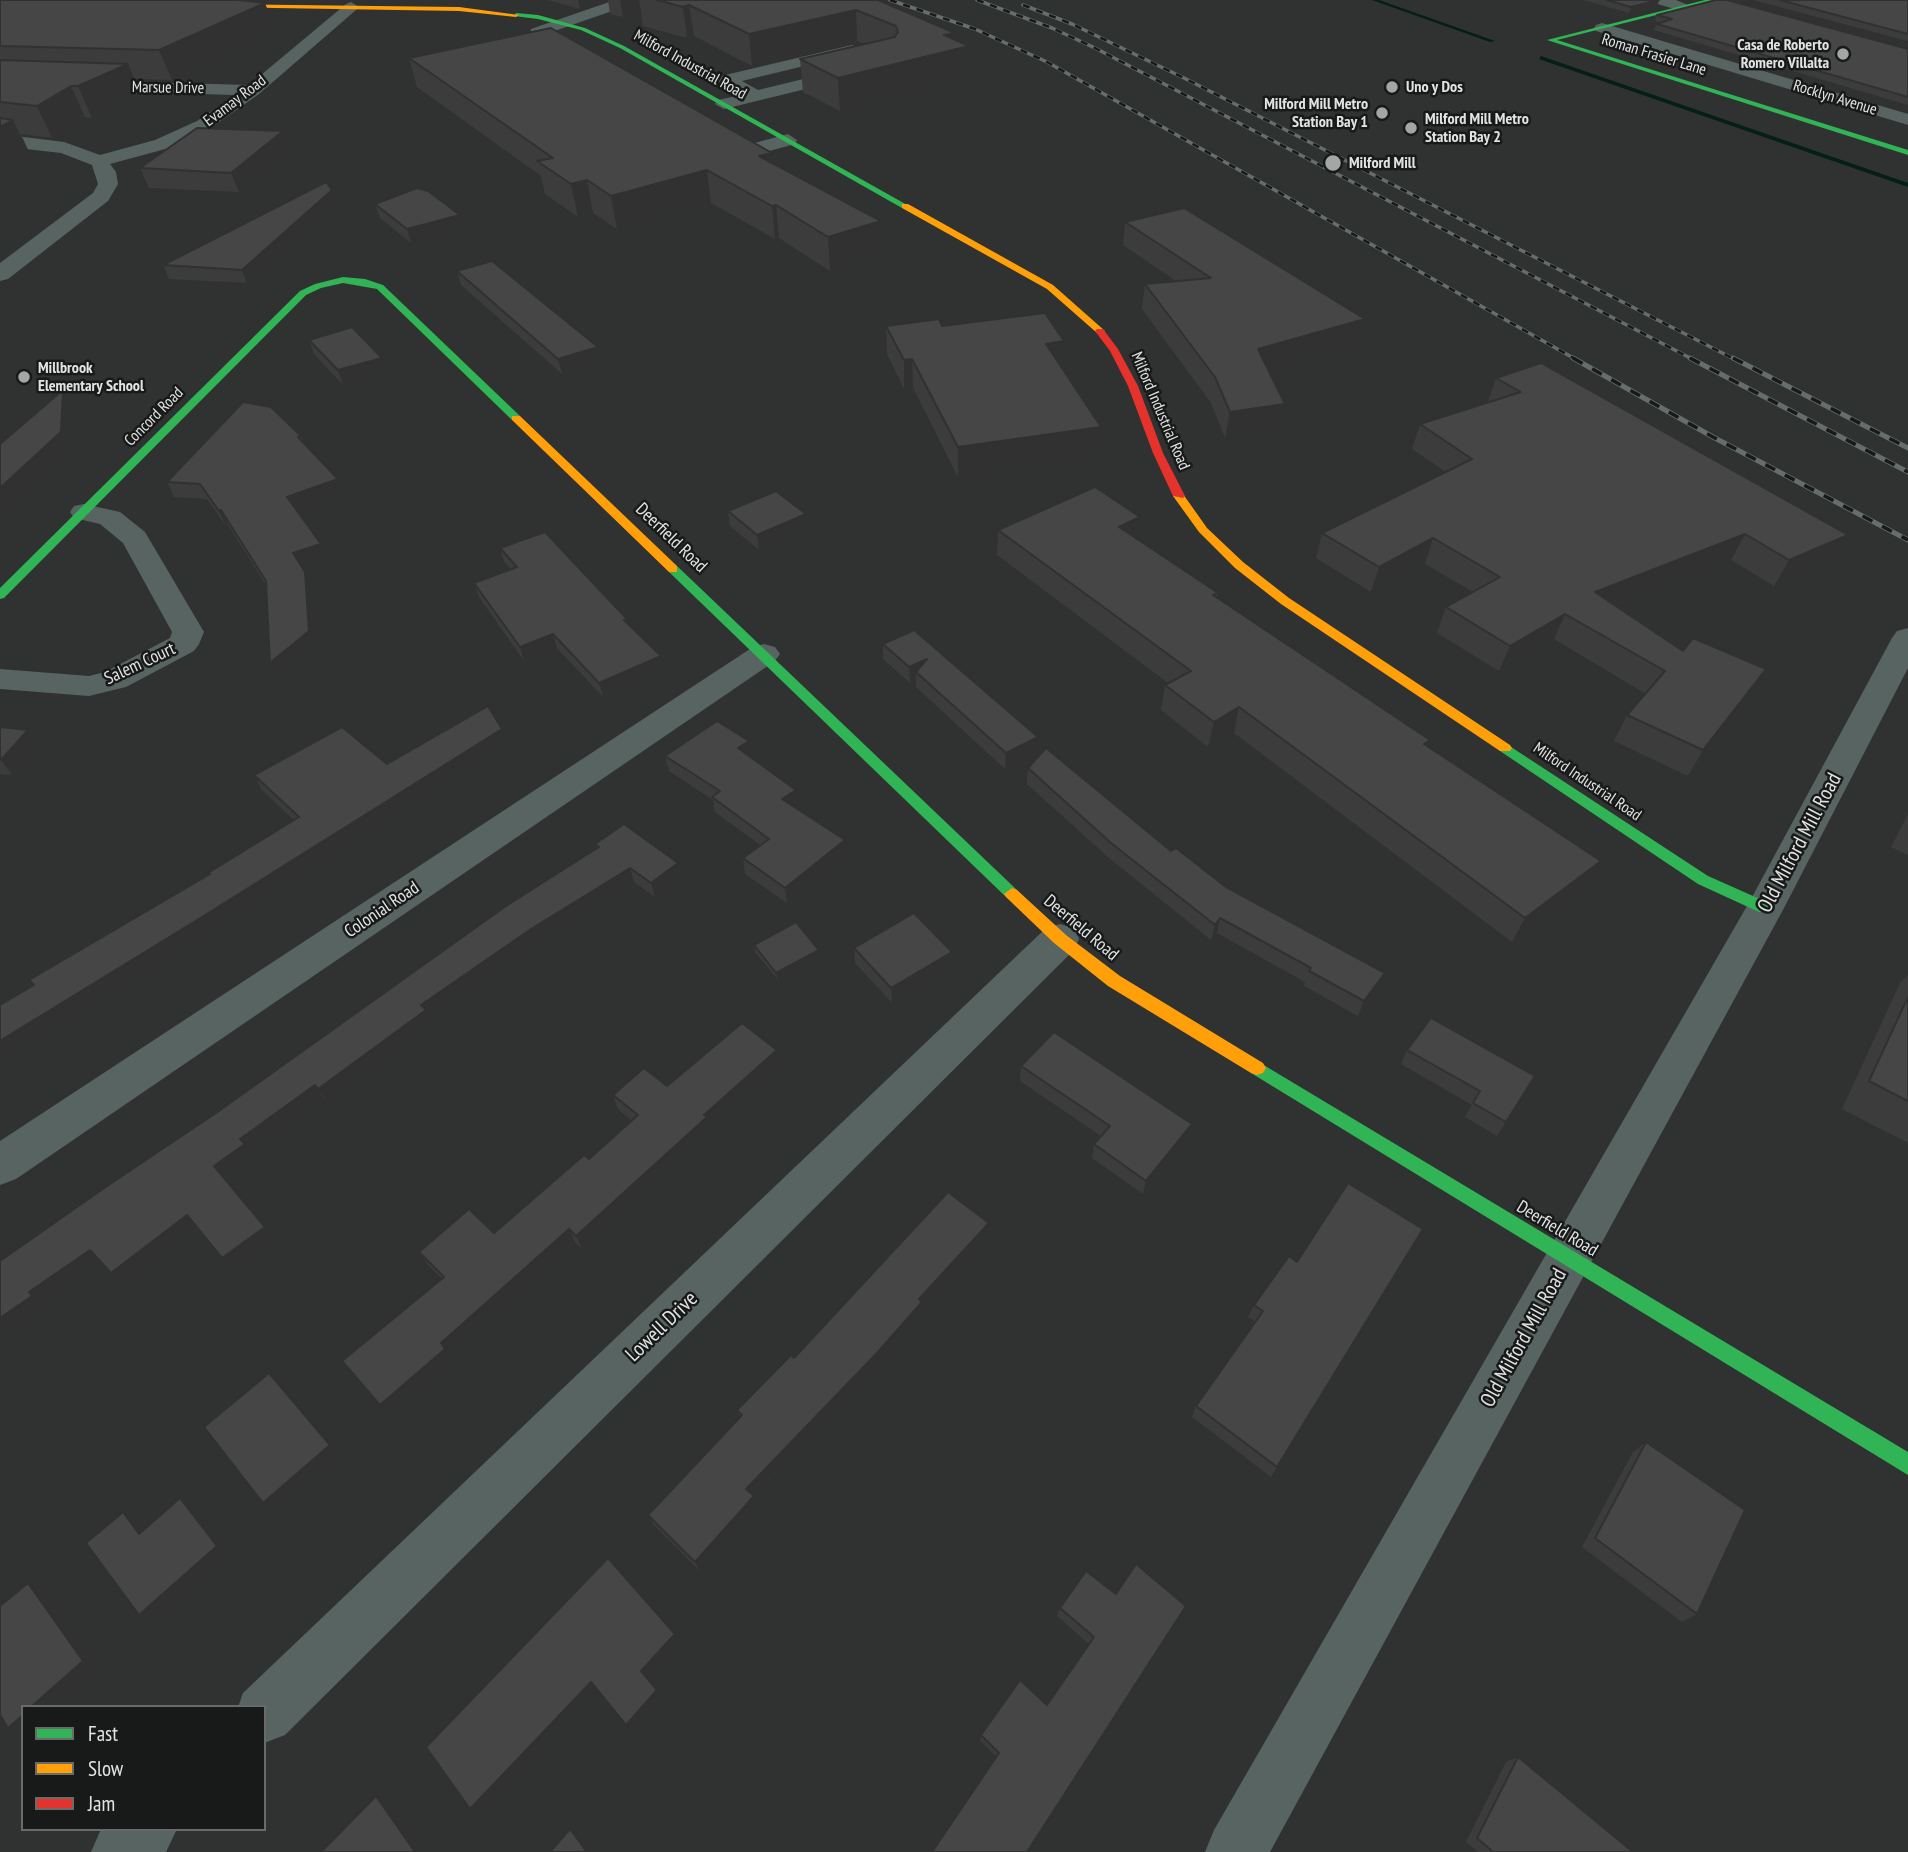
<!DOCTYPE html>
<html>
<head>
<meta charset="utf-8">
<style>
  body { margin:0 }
  #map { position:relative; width:1908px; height:1852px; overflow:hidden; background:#303231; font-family:"PT Sans Narrow",sans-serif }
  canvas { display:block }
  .legend { position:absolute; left:21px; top:1705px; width:245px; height:126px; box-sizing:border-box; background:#181a1a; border:2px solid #696b6a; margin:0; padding:9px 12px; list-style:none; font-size:21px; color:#e2e4e3 }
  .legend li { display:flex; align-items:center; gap:14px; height:35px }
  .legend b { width:35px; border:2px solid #696b6a }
</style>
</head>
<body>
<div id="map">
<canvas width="1908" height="1852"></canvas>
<ul class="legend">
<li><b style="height:9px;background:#30b455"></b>Fast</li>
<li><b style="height:9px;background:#ff9f0a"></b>Slow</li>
<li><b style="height:9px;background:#e5322d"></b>Jam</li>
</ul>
</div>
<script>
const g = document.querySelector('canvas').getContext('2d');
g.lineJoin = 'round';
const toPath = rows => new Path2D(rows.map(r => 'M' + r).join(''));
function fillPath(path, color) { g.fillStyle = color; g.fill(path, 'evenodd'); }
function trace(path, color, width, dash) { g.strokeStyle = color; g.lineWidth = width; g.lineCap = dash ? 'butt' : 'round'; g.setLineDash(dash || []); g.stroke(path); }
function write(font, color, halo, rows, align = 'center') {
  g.font = font + ' "PT Sans Narrow",sans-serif'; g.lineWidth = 5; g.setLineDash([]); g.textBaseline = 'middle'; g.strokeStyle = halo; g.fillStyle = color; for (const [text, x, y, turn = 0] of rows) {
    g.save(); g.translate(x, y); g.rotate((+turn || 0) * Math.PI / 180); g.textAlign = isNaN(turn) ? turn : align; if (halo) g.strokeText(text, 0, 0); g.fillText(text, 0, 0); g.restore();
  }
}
const stream = toPath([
  [1372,0,1379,0,1495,41,1490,42,1372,0],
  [1541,56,1908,183,1908,187,1539,59,1541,56]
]);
const street = toPath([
  [615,0,638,0,635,3,546,34,581,50,583,53,581,56,569,56,530,37,531,29,615,0],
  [1651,0,1676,0,1693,7,1685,12,1654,3,1651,0],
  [351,2,359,7,356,10,259,94,209,129,169,148,110,164,116,172,118,184,108,201,8,279,0,281,0,263,93,193,98,184,92,165,61,153,0,146,0,134,64,142,100,155,155,140,197,121,235,95,0,88,0,78,249,85,346,4,351,2],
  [1602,23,1908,114,1908,125,1596,31,1594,28,1596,25,1602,23],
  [852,45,860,50,858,53,742,81,758,90,853,67,859,68,861,72,859,76,724,109,715,104,718,100,741,95,721,84,718,80,721,76,852,45],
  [715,128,747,145,788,134,797,140,795,144,744,158,708,138,706,134,715,128],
  [84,504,120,512,145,532,204,632,199,644,194,651,126,687,89,696,0,689,0,669,89,676,105,672,170,638,172,632,123,543,100,524,74,518,70,512,74,506,84,504],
  [1908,628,1908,668,1784,908,1270,1852,1205,1852,1214,1830,1751,899,1892,638,1897,631,1908,628],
  [764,644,775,647,780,654,775,661,16,1179,0,1185,0,1141,753,647,764,644],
  [1060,924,1074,928,1079,939,1074,950,285,1735,264,1743,264,1707,238,1707,243,1693,1046,928,1060,924],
  [101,1829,177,1829,166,1852,91,1852,101,1829]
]);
const fast = toPath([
  [1705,0,1716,0,1557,40,1908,150,1908,155,1547,40,1705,0],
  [516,13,538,15,585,28,624,46,909,206,902,208,620,48,581,30,538,19,514,16,516,13],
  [343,277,365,279,383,285,520,416,520,420,512,420,377,289,343,283,321,288,306,295,4,598,0,599,0,588,300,291,315,284,343,277],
  [673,565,677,566,1017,890,1020,894,1017,898,1007,898,669,572,669,566,673,565],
  [1505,743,1708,876,1771,904,1773,908,1771,912,1759,912,1698,884,1500,751,1498,748,1500,745,1505,743],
  [1257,1061,1908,1452,1908,1475,1251,1073,1248,1068,1251,1063,1257,1061]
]);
const slow = toPath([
  [211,4,459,7,519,15,516,17,459,11,213,7,211,4],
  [902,204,908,204,1053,285,1105,331,1097,333,1047,289,902,208,902,204],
  [512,416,520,416,677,566,677,572,669,572,512,420,512,416],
  [1179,493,1183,494,1207,528,1243,562,1289,598,1510,745,1512,748,1510,751,1500,751,1281,604,1235,568,1199,532,1173,496,1179,493],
  [1012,888,1017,890,1066,935,1120,976,1263,1063,1266,1068,1263,1073,1257,1075,1251,1073,1108,986,1054,943,1007,898,1004,894,1012,888]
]);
const jam = toPath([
  [1097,329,1103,329,1118,349,1138,386,1163,453,1185,496,1183,498,1173,496,1153,453,1128,386,1110,351,1095,331,1097,329]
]);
const railFar1 = toPath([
  [890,0,975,29,1047,62,1577,360],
  [977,0,1052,28,1095,48,1694,360],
  [1023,5,1072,24,1186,79,1736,360]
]);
const rail = toPath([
  [1573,358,1713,437,1908,540],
  [1690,358,1908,472],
  [1733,358,1908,448]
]);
const wall = toPath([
  [0,0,265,3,275,32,172,80,134,79,141,95,92,118,85,117,52,138,21,134,29,152,0,170],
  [548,0,606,0,580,9],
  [608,0,878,0,955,33,955,40,969,46,969,79,840,111,803,92,800,59,864,44,857,41,752,66,694,36,687,38,643,26,641,11,623,17,610,14],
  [1583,0,1659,0,1657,7,1629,13],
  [1753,0,1908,0,1908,41],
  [1657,15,1908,49,1908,105,1654,30,1657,24,1660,23,1655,21],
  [409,58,773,163,882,255,830,271,779,238,775,239,711,203,617,229,593,213,578,217,545,194,541,176,417,87],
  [283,131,290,150,239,192,149,188,140,168],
  [332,190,336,204,247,283,169,279,163,265],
  [375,204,464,229,411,243,380,218],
  [1125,222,1359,344,1268,370,1280,430,1225,438,1211,403,1142,309,1145,284,1176,281,1123,245],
  [457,271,601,362,562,374,461,285],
  [886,326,942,326,1063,369,1099,456,958,477,913,388,904,389,887,354],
  [309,340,387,372,343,385,314,354],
  [1496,378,1833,560,1774,586,1731,560,1615,605,1751,695,1688,776,1614,741,1627,715,1646,694,1554,639,1499,671,1437,633,1446,607,1473,592,1425,564,1371,592,1316,558,1322,533,1446,472,1412,449,1420,424,1488,402],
  [301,436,304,443,338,479,344,494,297,511,321,544,327,559,302,567,312,587,316,646,278,678,270,663,266,585,228,525,226,526,207,499,174,497,167,482],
  [728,511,806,514,808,530,759,550,730,526],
  [998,530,1137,539,1218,593,1217,598,1428,746,1587,887,1512,942,1234,733,1208,747,1161,710,1165,685,1168,683,997,555],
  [500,548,627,619,628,624,664,670,603,697,557,648,524,661,479,597,474,583,511,569,504,562],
  [883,644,1037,753,1005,769,916,687,916,680,910,683,883,659],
  [0,727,39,745,12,775,0,774],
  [507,744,212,932,34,985,294,820,262,790,254,775,387,764],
  [665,756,751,756,750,757,798,805,795,807,847,855,787,903,745,874,743,858,760,845,715,812,713,800,669,771],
  [1028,768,1171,851,1379,987,1358,1016,1304,986,1305,982,1217,933,1211,940,1109,858,1027,784],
  [1908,814,1908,855,1891,847],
  [595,844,678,863,681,878,655,897,634,882,536,943,431,1017,434,1023,328,1102,324,1098,251,1151,255,1156,225,1179,276,1239,234,1270,222,1258,198,1228,124,1285,102,1263,44,1304,47,1307,0,1341,0,1261,216,1113,597,848],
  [754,945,819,950,820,957,778,980,755,952],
  [854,948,952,967,892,1003,855,963],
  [1908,975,1908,1143,1842,1109,1900,983],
  [777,1050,780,1065,710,1127,711,1131,582,1249,575,1242,450,1355,454,1360,390,1416,442,1279,428,1265,419,1252,494,1233,589,1159,632,1121,618,1109,613,1095,667,1086],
  [1407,1050,1535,1076,1497,1136,1465,1117,1472,1105,1401,1064],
  [1021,1066,1192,1124,1188,1138,1143,1194,1092,1158,1094,1144,1101,1136,1020,1081],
  [989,1223,988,1236,922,1308,923,1314,878,1364,753,1496,757,1506,700,1571,654,1525,648,1515,740,1418,737,1410,794,1358],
  [1423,1229,1271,1477,1192,1417,1196,1406,1256,1322,1248,1317,1254,1305,1297,1262],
  [1646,1442,1697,1614,1682,1622,1582,1547,1633,1452],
  [1116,1594,1181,1614,997,1757,980,1741,981,1735,1047,1705,1089,1644,1057,1616,1060,1608],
  [1518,1757,1633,1852,1478,1852,1466,1842,1506,1762]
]);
const shadedWall = toPath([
  [578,0,606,0,580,9],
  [620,0,639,0,641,11,623,17],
  [1659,0,1657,7,1629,13,1631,7],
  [265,3,275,32,172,80,159,50],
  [689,5,694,36,687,38,683,7],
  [856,10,857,41,752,66,749,34],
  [955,33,955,49,969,46,969,79,840,111,838,78,944,35],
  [128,64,141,95,92,118,78,86],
  [71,86,85,117,52,138,37,106],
  [13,120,29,152,0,170,0,127],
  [283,131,290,150,239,192,231,173],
  [772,153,775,185,759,156],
  [707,170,711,203,617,229,611,196],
  [587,180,593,213,578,217,571,184],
  [332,190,336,204,247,283,242,270],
  [776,205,779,238,775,239,772,206],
  [460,215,464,229,411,243,407,229],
  [881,221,882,255,830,271,828,237],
  [1365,319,1359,344,1254,375,1258,349],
  [1064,341,1062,369,1046,344],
  [598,347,601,362,562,374,558,359],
  [382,358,387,372,343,385,338,370],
  [912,359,913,388,904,389,904,360],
  [63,390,71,405,69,447,0,513,0,488],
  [1285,404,1280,430,1225,438,1230,412],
  [1101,427,1099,456,958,477,958,447],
  [338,479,344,494,294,512,287,497],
  [221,510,228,525,226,526,219,511],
  [806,514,808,530,759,550,757,535],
  [1140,517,1137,542,1119,527],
  [1745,534,1731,560,1583,617,1595,592],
  [1848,535,1833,560,1774,586,1789,560],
  [1433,538,1425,564,1371,592,1379,567],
  [321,544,327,559,300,568,293,553],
  [305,572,312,587,316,646,278,678,270,663],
  [1565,614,1554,639,1499,671,1510,646],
  [553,634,557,648,524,661,520,647],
  [661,656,664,670,603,697,599,683],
  [927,659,916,672,916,680,910,683,909,667],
  [1766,669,1751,695,1688,776,1703,750],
  [1239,707,1234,733,1208,747,1214,722],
  [502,729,507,744,212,932,0,1064,0,1041],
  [28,730,39,745,12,775,1,760],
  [1038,737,1037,753,1005,769,1006,753],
  [749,741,751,756,740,764,738,748],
  [796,790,798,805,784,814,782,799],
  [845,840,847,855,787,903,785,888],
  [1601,861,1587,887,1512,942,1525,918],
  [678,863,681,878,655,897,651,883],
  [630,868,634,882,536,943,431,1017,434,1023,328,1102,318,1089,421,1005,531,929],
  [1220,918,1217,933,1211,940,1215,925],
  [819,950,820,957,778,980,776,973],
  [952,952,952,967,892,1003,891,988],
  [1385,973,1379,987,1358,1016,1364,1001],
  [777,1050,780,1065,710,1127,711,1131,582,1249,576,1236,704,1115],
  [315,1085,324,1098,251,1151,255,1156,225,1179,276,1239,234,1270,222,1258,214,1166,240,1139],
  [1192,1124,1188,1138,1143,1194,1146,1181],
  [187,1215,199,1227,124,1285,111,1273],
  [989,1223,988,1236,922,1308,923,1314,878,1364,750,1499,746,1489],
  [569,1229,575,1242,450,1355,454,1360,390,1416,380,1405,441,1343],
  [90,1250,104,1262,44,1304,47,1307,0,1341,0,1318,29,1292],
  [269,1373,282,1384,341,1455,276,1513,263,1503],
  [754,1496,757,1506,700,1571,695,1562],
  [180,1498,195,1508,232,1555,156,1623,139,1615],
  [123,1512,139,1522,155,1543,139,1534],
  [28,1583,46,1591,101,1668,58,1707,31,1707],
  [675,1634,681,1642,647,1678,663,1697,633,1731,626,1725,641,1671],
  [591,1682,598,1688,481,1813,470,1809],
  [23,1715,23,1732,8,1728],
  [376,1796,389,1801,425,1852,415,1852],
  [570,1829,574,1831,590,1852,587,1852]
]);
const building = toPath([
  [0,0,238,0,265,3,159,50,0,46,0,0],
  [657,0,878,0,955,33,944,35,969,46,838,78,800,59,895,37,898,32,896,26,856,10,749,34,689,5,683,7,657,0],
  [1607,0,1659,0,1631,7,1607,0],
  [1716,0,1727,0,1908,49,1908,97,1657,24,1672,19,1657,15,1716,0],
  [1780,0,1908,0,1908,34,1780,0],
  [551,28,772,153,759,156,881,221,828,237,776,205,772,206,707,170,611,196,587,180,571,184,537,161,553,158,409,58,551,28],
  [0,60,128,64,78,86,71,86,37,106,0,102,0,60],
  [0,118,13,120,0,127,0,118],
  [197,128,283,131,231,173,140,168,197,128],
  [326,182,332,190,242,270,163,265,326,182],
  [417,188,428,191,460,215,407,229,375,204,417,188],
  [1184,208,1365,319,1258,349,1285,404,1230,412,1215,377,1145,284,1211,278,1125,222,1184,208],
  [492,261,598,347,558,359,457,271,492,261],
  [1045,313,1064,341,1046,344,1101,427,958,447,912,359,904,360,886,326,939,319,942,326,1045,313],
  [352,327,382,358,338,370,309,340,352,327],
  [1541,363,1848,535,1789,560,1745,534,1595,592,1683,651,1693,638,1766,669,1703,750,1627,715,1665,671,1565,614,1510,646,1446,607,1500,577,1433,538,1379,567,1322,533,1472,459,1420,424,1521,392,1496,378,1541,363],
  [63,390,61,432,0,488,0,444,63,390],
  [243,402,271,407,301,436,298,437,338,479,287,497,321,544,293,553,305,572,309,631,270,663,266,581,221,510,219,511,200,484,167,482,243,402],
  [1095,487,1140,517,1119,527,1218,593,1213,595,1430,740,1424,744,1601,861,1525,918,1239,707,1214,722,1165,685,1191,671,998,530,1095,487],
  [776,491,806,514,757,535,728,511,776,491],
  [545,532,627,619,624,620,661,656,599,683,553,634,520,647,474,583,517,567,500,548,545,532],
  [914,630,1038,737,1006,753,916,672,927,659,909,667,883,644,914,630],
  [488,706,502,729,202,917,0,1041,0,1005,34,985,29,980,210,874,208,873,299,817,254,775,342,727,387,764,488,706],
  [717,721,749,741,738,748,796,790,782,799,845,840,785,888,743,858,769,839,712,797,720,791,665,756,717,721],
  [0,727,28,730,1,760,0,760,0,727],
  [1046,748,1171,851,1176,848,1226,887,1385,973,1364,1001,1309,971,1311,968,1220,918,1215,925,1111,843,1028,768,1046,748],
  [624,824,678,863,651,883,630,868,531,929,421,1005,426,1010,318,1089,315,1085,240,1139,245,1144,214,1166,265,1227,222,1258,187,1215,111,1273,90,1250,29,1292,32,1296,0,1318,0,1261,110,1184,216,1113,506,906,599,847,595,844,624,824],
  [914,913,952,952,891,988,854,948,914,913],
  [796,922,819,950,776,973,754,945,796,922],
  [1908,997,1908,1101,1869,1081,1908,997],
  [1431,1018,1535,1076,1506,1122,1473,1103,1480,1091,1407,1050,1431,1018],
  [742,1023,777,1050,704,1115,707,1117,576,1236,569,1229,441,1343,445,1349,380,1405,342,1361,444,1277,419,1252,469,1209,494,1233,584,1155,589,1159,638,1115,613,1095,644,1068,667,1086,742,1023],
  [1054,1032,1192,1124,1146,1181,1094,1144,1110,1126,1021,1066,1054,1032],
  [1348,1183,1423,1229,1277,1467,1196,1406,1263,1311,1254,1305,1289,1256,1297,1262,1348,1183],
  [948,1192,989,1223,919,1299,922,1302,877,1353,746,1489,754,1496,695,1562,648,1515,742,1415,737,1410,791,1355,794,1358,948,1192],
  [269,1373,330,1445,263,1503,204,1427,269,1373],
  [1646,1442,1745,1510,1697,1614,1595,1538,1646,1442],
  [180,1498,217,1546,139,1615,86,1543,123,1512,139,1534,180,1498],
  [608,1558,675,1634,641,1671,657,1690,626,1725,591,1682,470,1809,426,1747,608,1558],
  [1136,1564,1186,1606,1027,1852,932,1852,999,1753,981,1735,1020,1680,1047,1705,1094,1637,1060,1608,1086,1571,1116,1594,1136,1564],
  [28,1583,83,1661,31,1707,23,1707,23,1715,8,1728,0,1715,0,1606,28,1583],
  [1518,1757,1633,1852,1493,1852,1477,1838,1518,1757],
  [376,1796,415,1852,321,1852,376,1796],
  [570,1829,587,1852,550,1852,570,1829]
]);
const markers = [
  [1843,54,7,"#a4a6a5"],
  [1392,87,7,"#a4a6a5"],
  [1382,113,7,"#a4a6a5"],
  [1411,128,7,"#a4a6a5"],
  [1333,163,9,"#a4a6a5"],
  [24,377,7,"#a4a6a5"]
];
const farPoinames = [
  ["Casa de Roberto",1829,45,"right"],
  ["Romero Villalta",1829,63,"right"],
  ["Uno y Dos",1406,87],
  ["Milford Mill Metro",1368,104,"right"],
  ["Station Bay 1",1368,122,"right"],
  ["Milford Mill Metro",1425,119],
  ["Station Bay 2",1425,137],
  ["Milford Mill",1349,163],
  ["Millbrook",38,368],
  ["Elementary School",38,386]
];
const farStreetnames = [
  ["Roman Frasier Lane",1654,55,17],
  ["Milford Industrial Road",690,65,29],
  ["Marsue Drive",168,88,1],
  ["Rocklyn Avenue",1835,98,17],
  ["Evamay Road",235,101,-37],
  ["Milford Industrial Road",1160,411,67],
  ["Concord Road",154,417,-45],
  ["Milford Industrial Road",1587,782,34]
];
const streetNames = [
  ["Deerfield Road",671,538,44],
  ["Salem Court",140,664,-25],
  ["Colonial Road",382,910,-34],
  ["Deerfield Road",1081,928,40],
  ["Deerfield Road",1557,1229,31]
];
const nearStreetnames = [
  ["Old Milford Mill Road",1800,843,-62],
  ["Lowell Drive",662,1327,-44],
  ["Old Milford Mill Road",1524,1338,-61]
];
fillPath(stream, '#041e18');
fillPath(street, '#576461');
fillPath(fast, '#30b455');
fillPath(slow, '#ff9f0a');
fillPath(jam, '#e5322d');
trace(railFar1, '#666e6b', 3.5);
trace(rail, '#666e6b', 5);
trace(railFar1, '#181a1a', 2.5, [7]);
trace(rail, '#181a1a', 3.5, [11]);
fillPath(wall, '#3c3c3c');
fillPath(shadedWall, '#313131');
fillPath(building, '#464646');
trace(building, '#313131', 2);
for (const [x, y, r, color] of markers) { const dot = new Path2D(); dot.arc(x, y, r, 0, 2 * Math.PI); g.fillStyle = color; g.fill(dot); trace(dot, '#181a1a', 2.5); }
write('bold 16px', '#e2e4e3', '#181a1a', farPoinames, 'left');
write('16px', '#e2e4e3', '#181a1a', farStreetnames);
write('18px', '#e2e4e3', '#181a1a', streetNames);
write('21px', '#e2e4e3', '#181a1a', nearStreetnames);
</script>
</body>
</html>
